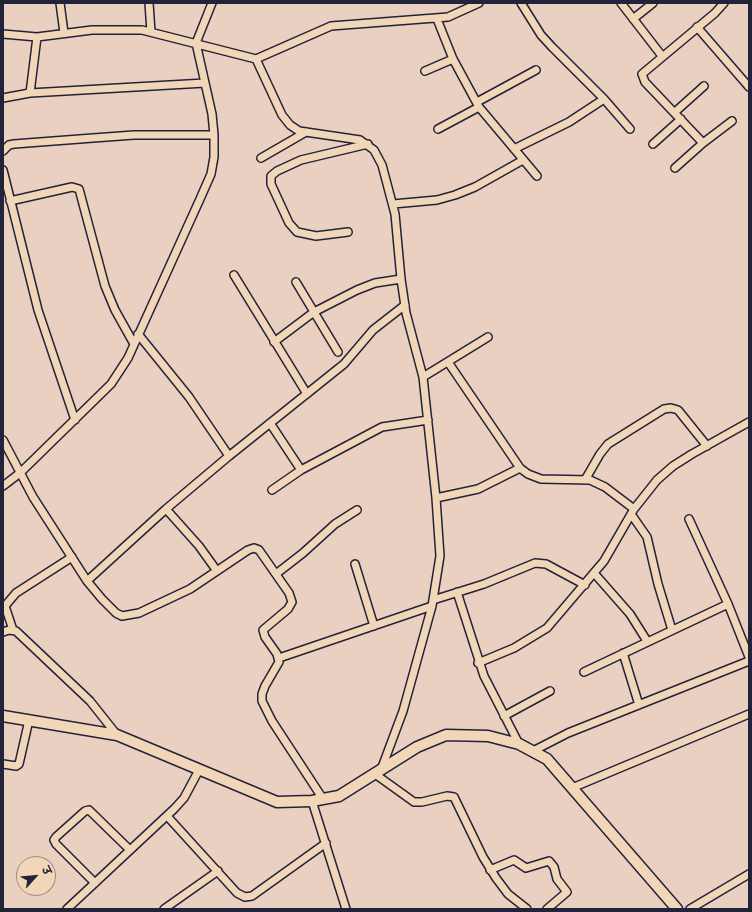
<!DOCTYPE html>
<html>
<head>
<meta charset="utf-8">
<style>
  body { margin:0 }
  #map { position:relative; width:752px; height:912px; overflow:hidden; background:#e9d0c0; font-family:"Shantell Sans","Playpen Sans Deva",sans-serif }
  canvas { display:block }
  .frame { position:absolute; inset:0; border:4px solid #22223b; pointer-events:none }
  .north { position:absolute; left:16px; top:856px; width:40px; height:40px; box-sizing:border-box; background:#f1d7b8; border:1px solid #9e8f86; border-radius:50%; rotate:63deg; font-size:11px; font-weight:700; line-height:16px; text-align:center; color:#22223b }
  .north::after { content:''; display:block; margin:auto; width:14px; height:18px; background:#22223b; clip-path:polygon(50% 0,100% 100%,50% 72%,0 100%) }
</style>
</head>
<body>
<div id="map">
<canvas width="752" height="912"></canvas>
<div class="frame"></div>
<div class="north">उ</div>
</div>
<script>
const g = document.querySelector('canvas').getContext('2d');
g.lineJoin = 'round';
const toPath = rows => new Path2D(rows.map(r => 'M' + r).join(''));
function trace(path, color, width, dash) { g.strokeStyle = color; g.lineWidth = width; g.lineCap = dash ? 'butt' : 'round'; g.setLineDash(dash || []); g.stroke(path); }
const minor = toPath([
  [60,3,64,33],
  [149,3,151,32],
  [521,3,541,35,552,47,604,99,630,129],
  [621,3,662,56],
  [724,3,715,13,642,74,645,82,703,143,732,121],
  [437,19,453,59,479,107,537,176],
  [633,19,653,3],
  [697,27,749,87],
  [3,34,37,37],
  [425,71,453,59],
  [30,93,205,83],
  [3,98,30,93,37,37,92,30,142,30,256,59],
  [477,102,536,70],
  [675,112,704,86],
  [438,129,479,107],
  [653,144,681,119],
  [514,149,569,122,604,99],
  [3,151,9,145,14,144,93,138,134,135,214,135],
  [261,158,306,132],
  [675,168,703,143],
  [3,170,38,310,75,420],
  [10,201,72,187,79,189,105,286,115,310,134,344],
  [393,204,437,200,455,195,475,187,523,160],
  [348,232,316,236,297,232,289,223,271,184,271,176,277,171,301,160,368,144],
  [234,275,307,394],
  [296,282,338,352],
  [138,334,189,397,229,456],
  [274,342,314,312,357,290,375,283,401,279],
  [448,362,520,468,528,474,541,479,590,480,605,487,634,509],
  [423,377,488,337],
  [270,423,301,470],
  [3,440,33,497,87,581,102,599,116,613,122,616,139,613,190,589,248,550,254,548,259,550,289,593,292,602,288,609,263,630,265,637,277,654,279,662,265,686,262,694,262,701,272,721,323,799],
  [585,480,600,454,608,444,664,409,671,408,678,410,707,446],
  [3,486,20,473,111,384,128,358,200,199,211,174,214,157,214,135,212,114,196,43,212,3],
  [272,490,301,470,382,427,428,420],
  [436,498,478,489,520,468],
  [166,509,199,546,217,571],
  [631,514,647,537,658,584,672,630],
  [689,519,728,604,749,657],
  [355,564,374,626],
  [594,573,630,614,647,641],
  [276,574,303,553,335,524,357,510],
  [87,581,166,509,229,456,344,364,373,330,405,305],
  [457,592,484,676,519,744],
  [433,600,484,584,535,563,546,564,585,585],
  [13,630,5,606,16,593,72,557],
  [3,632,9,630,16,631,90,701,117,735],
  [623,653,639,705],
  [279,658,432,606],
  [478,663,514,648,547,628,604,561,634,509,657,480,673,466,692,454,749,422],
  [584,672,728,604],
  [504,716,550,691],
  [533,751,568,733,749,661],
  [3,764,16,766,19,764,29,720],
  [381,770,403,711,432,606,440,556,436,498,423,377,406,313,401,279,395,214,382,165,374,150,360,140,299,131,290,125,282,115,256,59,331,26,448,17,479,3],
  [375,774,414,802,422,802,447,796,454,797,483,857,496,878,508,894,527,909],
  [572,788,749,714],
  [312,801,346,909],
  [167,816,237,893,245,897,252,896,326,843],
  [490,870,514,860,526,868,549,861,554,867,557,879,567,892,547,909],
  [95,883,56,844,54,840,56,837,85,811,89,810,130,850],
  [67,909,174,809,184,798,199,770],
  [164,909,218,871],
  [690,909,749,874]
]);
const secondary = toPath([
  [3,716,117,735,277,802,312,801,339,796,417,747,446,735,488,736,519,744,547,759,677,909]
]);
trace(minor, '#22223b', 10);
trace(secondary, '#22223b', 13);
trace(minor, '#f1d7b8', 7);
trace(secondary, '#f1d7b8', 10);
</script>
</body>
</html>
